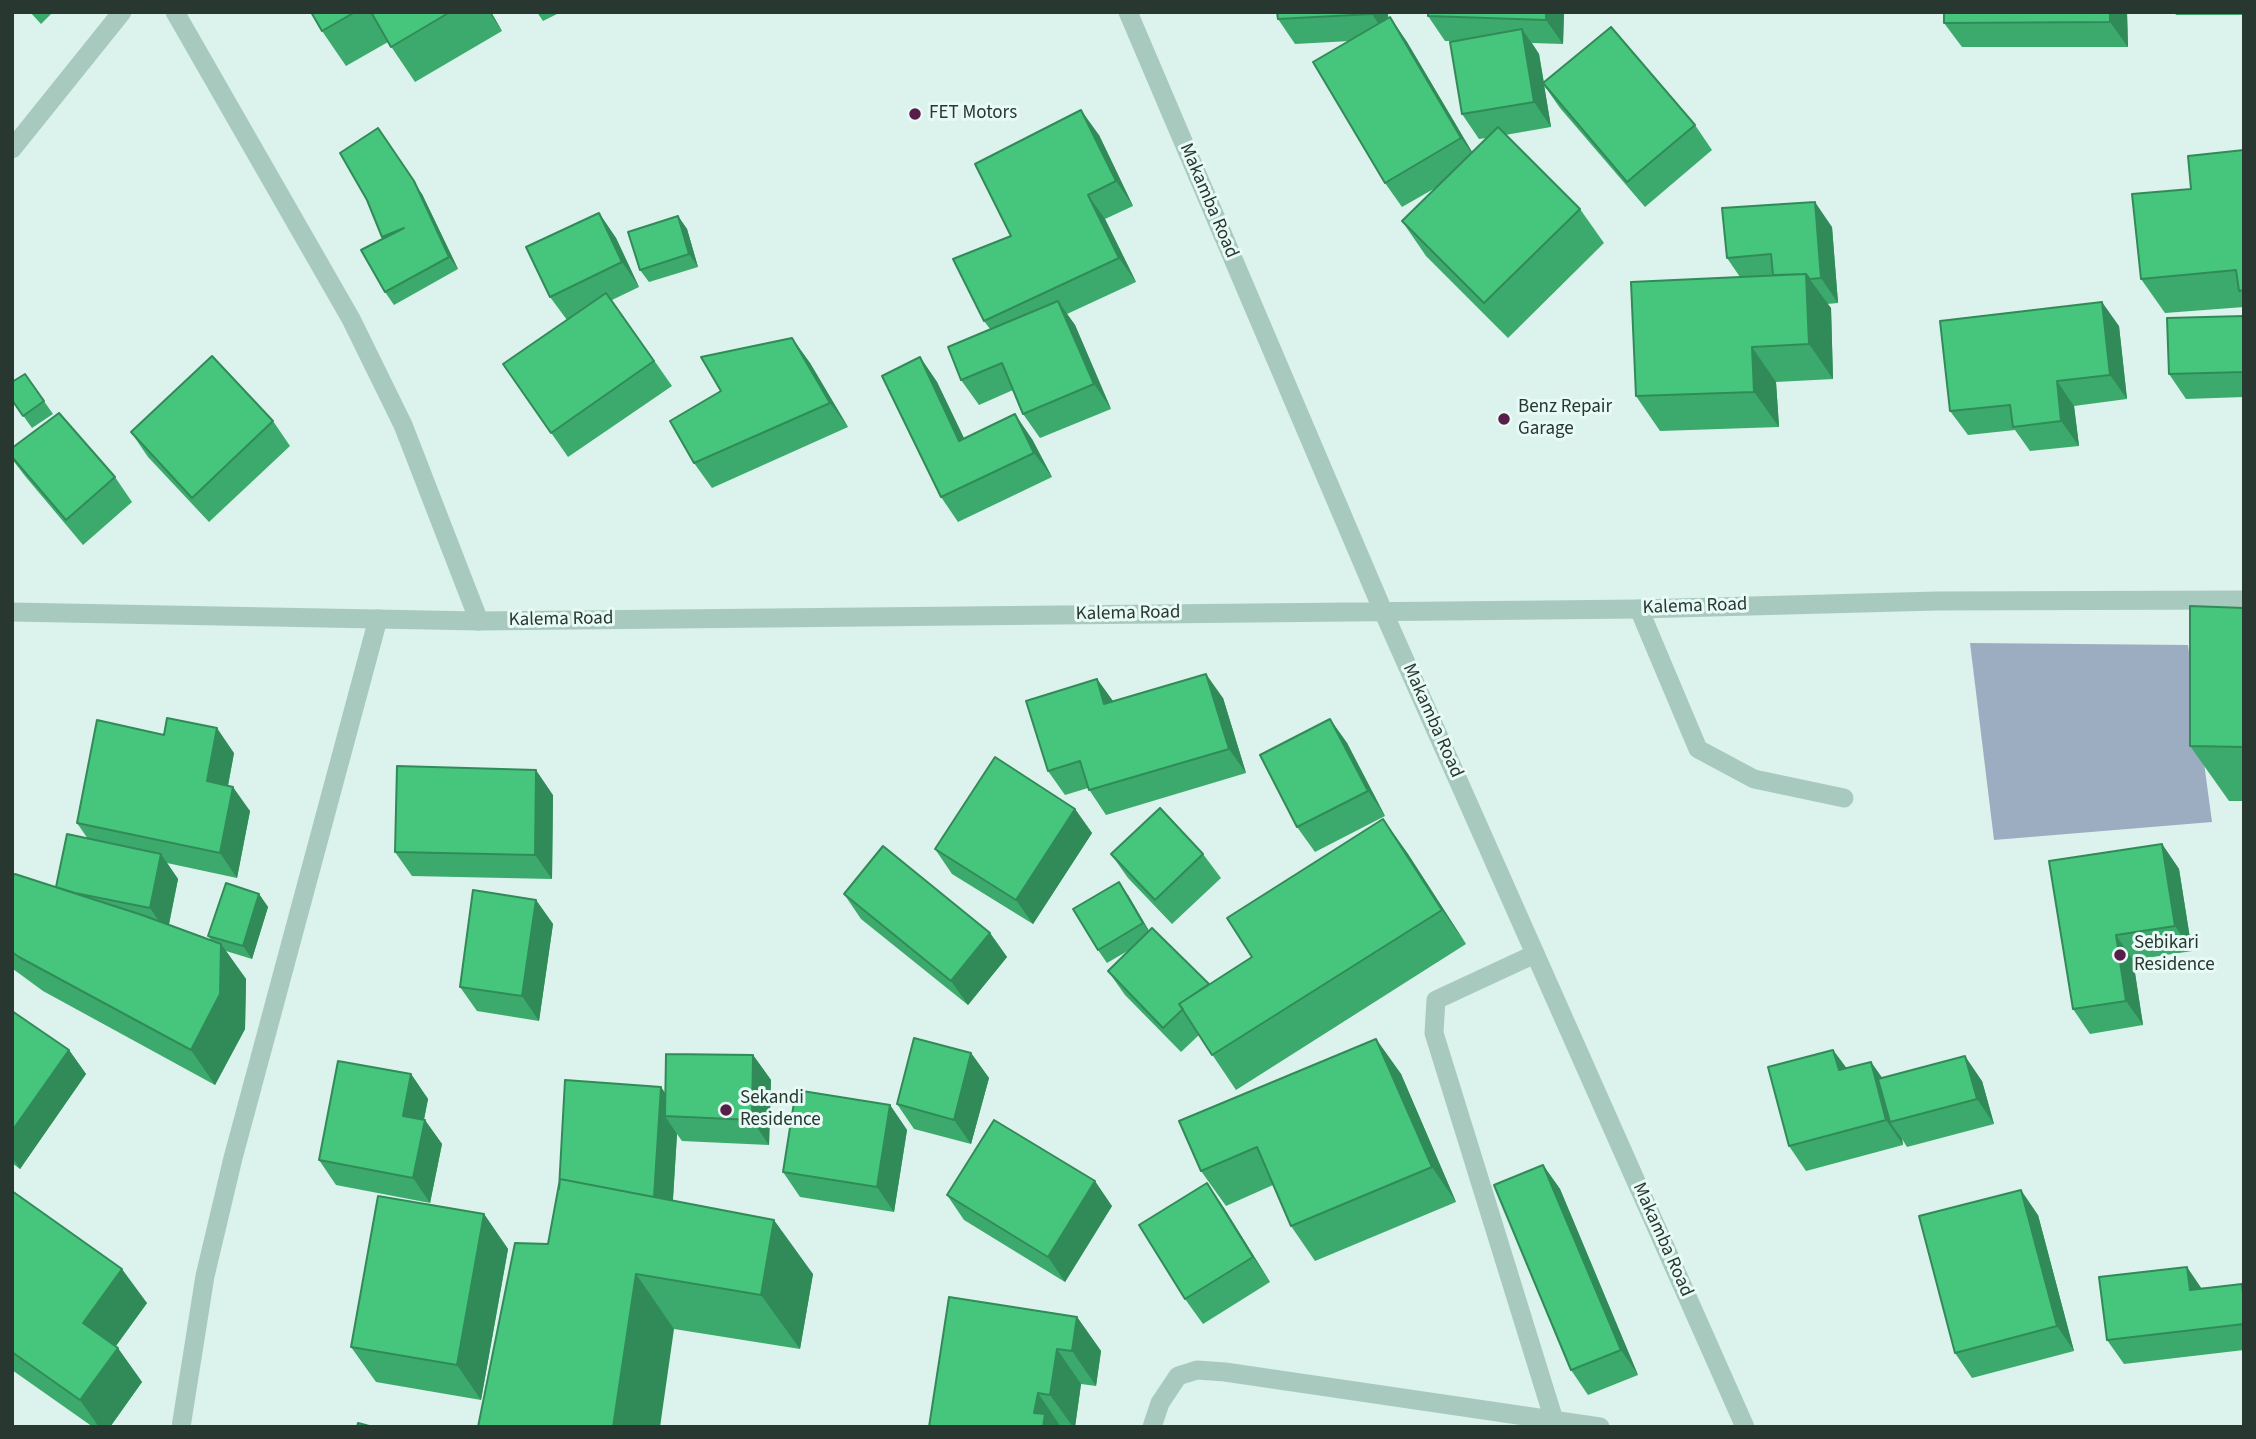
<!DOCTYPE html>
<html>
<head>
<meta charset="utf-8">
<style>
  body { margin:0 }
  #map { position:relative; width:2256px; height:1439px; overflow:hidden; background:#dcf2ec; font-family:"Source Sans 3",sans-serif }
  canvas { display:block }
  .frame { position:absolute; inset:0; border:14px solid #28372f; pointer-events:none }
</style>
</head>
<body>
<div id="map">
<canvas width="2256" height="1439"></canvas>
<div class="frame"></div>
</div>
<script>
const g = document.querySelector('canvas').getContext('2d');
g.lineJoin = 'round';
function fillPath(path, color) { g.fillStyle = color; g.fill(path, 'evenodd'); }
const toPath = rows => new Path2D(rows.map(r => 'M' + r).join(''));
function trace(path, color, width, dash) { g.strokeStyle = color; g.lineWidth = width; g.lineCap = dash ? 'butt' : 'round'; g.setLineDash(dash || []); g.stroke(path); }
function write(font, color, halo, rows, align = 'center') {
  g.font = font + ' "Source Sans 3",sans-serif'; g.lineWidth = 6; g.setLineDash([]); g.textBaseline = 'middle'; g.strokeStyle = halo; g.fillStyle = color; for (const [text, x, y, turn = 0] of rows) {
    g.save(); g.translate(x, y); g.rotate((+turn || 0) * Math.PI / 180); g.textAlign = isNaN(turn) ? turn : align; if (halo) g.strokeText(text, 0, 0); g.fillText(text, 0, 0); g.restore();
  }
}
const green = toPath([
  [1970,643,2188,645,2212,822,1994,840]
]);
const service = toPath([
  [1639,609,1698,749,1754,779,1844,798]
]);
const minor = toPath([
  [175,12,351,319,403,425,479,621],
  [12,149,122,12],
  [1535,954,1436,1000,1434,1033,1554,1420],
  [181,1427,205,1276,233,1158,378,619],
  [1152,1427,1160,1403,1178,1376,1197,1370,1225,1372,1600,1427]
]);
const tertiary = toPath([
  [1128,12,1383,611,1745,1427],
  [12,612,479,621,1639,609,1937,601,2244,600]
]);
const wall = toPath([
  [30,12,53,12,41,24],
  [311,12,491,12,502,31,415,82,388,42,346,66,322,31],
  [537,12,561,12,543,21],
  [1388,12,1388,19,1390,17,1407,42,1472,152,1487,138,1479,139,1462,114,1453,41,1445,41,1428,16,1564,12,1563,44,1532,43,1539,54,1544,83,1695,125,1712,150,1645,207,1560,108,1544,85,1551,127,1505,135,1580,209,1604,243,1508,338,1426,256,1402,221,1437,187,1402,207,1385,183,1350,41,1295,44,1278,19],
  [1944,12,2127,12,2128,47,1962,47,1944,23],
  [2174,12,2244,12,2244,15,2176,15],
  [1099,135,1133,206,1105,219,1136,282,1067,314,1075,325,1111,409,1040,438,1023,414,1013,390,979,405,961,380,990,329,984,321,1011,236],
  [2244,150,2244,307,2165,313,2141,279,2191,189],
  [422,194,458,269,394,305,385,292,383,239,382,237],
  [599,213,616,238,639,287,612,300,672,386,568,457,503,364,567,320,550,297],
  [678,216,687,229,698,267,649,282,640,270],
  [1832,227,1838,303,1827,304,1831,308,1833,379,1776,382,1779,427,1660,431,1636,396,1740,277,1727,258],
  [2244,316,2244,397,2186,399,2169,374],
  [2119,326,2127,399,2074,406,2079,446,2030,451,2015,430,1968,435,1950,411],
  [792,338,810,363,848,427,712,488,694,463,721,391],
  [920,357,937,382,964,439,1032,439,1052,477,958,522,941,497],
  [25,374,53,414,32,428,12,400],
  [273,421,290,446,209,522,148,457,131,432],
  [12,448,115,477,132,502,83,545,25,476,12,459],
  [2244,608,2244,801,2229,801,2190,746],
  [1097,679,1113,701,1223,698,1246,773,1106,815,1088,788,1065,795,1048,771],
  [1330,719,1347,743,1385,816,1315,852,1297,827],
  [234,753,228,786,250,811,237,878,167,863,178,879,169,925,212,941,208,936,259,894,268,907,252,959,226,951,246,979,245,1029,215,1085,43,991,13,969,12,968,12,876,56,887,88,839,77,823],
  [553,795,552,879,412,876,395,852],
  [1075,809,1092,833,1033,924,952,874,935,849],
  [1383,819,1408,854,1466,944,1236,1090,1199,1035,1181,1052,1125,995,1108,971,1131,949,1107,963,1098,950,1128,895,1149,931,1209,985,1252,957],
  [2162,844,2179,869,2192,951,2133,960,2143,1025,2090,1034,2073,1009],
  [1111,854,1203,854,1221,878,1172,924,1128,878],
  [844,894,990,933,1007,957,968,1005,861,919],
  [536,900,553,924,539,1021,477,1011,460,987],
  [12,1011,69,1050,86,1074,20,1169,12,1163],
  [1376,1039,1401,1074,1456,1202,1315,1261,1291,1226,1273,1185,1226,1206,1201,1171],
  [1833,1050,1846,1068,1871,1062,1882,1078,1982,1081,1994,1124,1907,1147,1902,1139,1903,1145,1806,1171,1789,1146],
  [971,1053,989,1078,971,1144,914,1129,897,1104],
  [753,1055,771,1080,769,1145,682,1141,677,1134,673,1200,813,1274,800,1349,674,1329,548,1244,661,1087,665,1093],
  [411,1074,428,1099,424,1119,442,1144,430,1203,336,1185,319,1160],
  [890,1105,907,1130,894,1212,800,1197,783,1172],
  [1543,1165,1560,1189,1638,1375,1588,1395,1571,1370],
  [1207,1183,1224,1208,1270,1282,1203,1324,1185,1299],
  [12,1191,147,1303,116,1346,142,1382,110,1427,93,1427,12,1370],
  [947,1195,1112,1206,1065,1282,964,1220],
  [484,1214,508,1249,481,1400,376,1382,351,1347],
  [2038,1215,2074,1351,1972,1378,1955,1353],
  [2242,1284,2244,1287,2244,1350,2124,1364,2107,1340,2201,1288],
  [1077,1317,1101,1351,1096,1386,1081,1384,1075,1427,929,1427]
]);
const shadedWall = toPath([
  [489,12,491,12,502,31],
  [1372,12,1388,12,1389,39,1372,14],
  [1546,12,1564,12,1563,44,1546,20],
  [2110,12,2127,12,2128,47,2110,22],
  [1390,17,1407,42,1478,162,1461,138],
  [1522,29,1539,54,1551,127,1534,102],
  [1081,110,1099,135,1133,206,1116,181],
  [378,128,422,194,458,269,449,257],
  [1088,195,1105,219,1136,282,1119,258],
  [1815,202,1832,227,1838,303,1821,278],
  [599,213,616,238,639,287,622,262],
  [678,216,687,229,698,267,689,254],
  [1806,274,1831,308,1833,379,1809,344],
  [1058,301,1075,325,1111,409,1094,384],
  [2102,302,2119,326,2127,399,2110,375],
  [792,338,810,363,848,427,830,403],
  [1752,347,1776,382,1779,427,1754,392],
  [920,357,937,382,977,465,959,441],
  [2057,381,2074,406,2079,446,2061,421],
  [1015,414,1032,439,1052,477,1034,453],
  [1206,674,1223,698,1246,773,1229,749],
  [1097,679,1115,704,1104,704],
  [1330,719,1347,743,1385,816,1368,791],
  [217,728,234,753,224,806,207,781],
  [536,770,553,795,552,879,535,855],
  [233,787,250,811,237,878,220,853],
  [1075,809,1092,833,1033,924,1016,900],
  [1383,819,1408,854,1466,944,1442,910],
  [2162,844,2179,869,2192,951,2175,926],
  [161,854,178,879,167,933,150,908],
  [1119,882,1128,895,1152,936,1143,923],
  [259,894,268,907,252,959,243,946],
  [536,900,553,924,539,1021,522,996],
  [990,933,1007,957,968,1005,951,981],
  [2116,935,2133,960,2143,1025,2126,1001],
  [221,944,246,979,245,1029,215,1085,191,1050],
  [1376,1039,1401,1074,1456,1202,1432,1167],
  [69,1050,86,1074,20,1169,12,1157,12,1131],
  [1833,1050,1851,1074,1839,1070],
  [971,1053,989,1078,971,1144,954,1120],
  [753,1055,771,1080,769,1145,752,1120],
  [1965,1056,1982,1081,1994,1124,1977,1099],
  [1871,1062,1888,1086,1890,1122,1902,1139,1903,1145,1886,1120],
  [411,1074,428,1099,420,1140,403,1116],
  [661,1087,678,1112,665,1116,677,1134,671,1229,654,1205],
  [890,1105,907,1130,894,1212,877,1187],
  [425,1120,442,1144,430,1203,413,1178],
  [1543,1165,1560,1189,1638,1375,1621,1350],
  [1095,1181,1112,1206,1065,1282,1048,1257],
  [1207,1183,1224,1208,1270,1282,1253,1257],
  [2021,1190,2038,1215,2074,1351,2057,1326],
  [484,1214,508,1249,481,1400,457,1365],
  [774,1220,813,1274,800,1349,761,1295],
  [2187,1267,2204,1292,2190,1290],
  [122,1269,147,1303,107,1358,83,1323],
  [636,1274,674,1329,660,1427,613,1427],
  [1077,1317,1101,1351,1096,1386,1072,1351],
  [118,1348,142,1382,110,1427,99,1427,80,1400],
  [1057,1349,1081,1384,1075,1427,1073,1427,1050,1395],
  [1038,1393,1061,1427,1043,1427,1034,1413]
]);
const building = toPath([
  [311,12,355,12,322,31,311,12],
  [371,12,450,12,391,47,371,12],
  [1277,12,1372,12,1372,14,1278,19,1277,12],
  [1428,12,1546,12,1546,20,1428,16,1428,12],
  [1944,12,2110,12,2110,22,1944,23,1944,12],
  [1390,17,1461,138,1385,183,1313,62,1390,17],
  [1611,27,1695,125,1627,182,1543,83,1611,27],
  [1522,29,1534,102,1462,114,1450,42,1522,29],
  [1081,110,1116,181,1088,195,1119,258,984,321,953,259,1011,236,975,164,1081,110],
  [1498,127,1580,209,1484,303,1402,221,1498,127],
  [378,128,414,181,449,257,385,292,361,250,404,228,382,237,367,200,340,153,378,128],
  [2244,150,2244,290,2239,291,2236,270,2141,279,2132,194,2191,189,2188,156,2244,150],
  [1815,202,1821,278,1810,279,1806,274,1773,275,1771,254,1727,258,1722,208,1815,202],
  [599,213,622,262,550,297,526,247,599,213],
  [678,216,689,254,640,270,628,232,678,216],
  [1806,274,1809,344,1752,347,1754,392,1636,396,1631,282,1806,274],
  [606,293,654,361,551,433,503,364,606,293],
  [1058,301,1094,384,1023,414,1002,363,961,380,948,347,1058,301],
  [2102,302,2110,375,2057,381,2061,421,2013,427,2010,405,1950,411,1940,321,2102,302],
  [2244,316,2244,372,2169,374,2167,318,2244,316],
  [792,338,830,403,694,463,670,421,721,391,701,357,792,338],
  [212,356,273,421,192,498,131,432,212,356],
  [920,357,959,441,1015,414,1034,453,941,497,882,376,920,357],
  [25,374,44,401,23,416,12,400,12,382,25,374],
  [59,413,115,477,66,520,12,457,12,448,59,413],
  [2190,606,2244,608,2244,747,2190,746,2190,606],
  [1206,674,1229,749,1089,790,1080,761,1048,771,1026,701,1097,679,1104,704,1206,674],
  [167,718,217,728,207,781,233,787,220,853,77,823,97,720,164,735,167,718],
  [1330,719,1368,791,1297,827,1260,755,1330,719],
  [995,757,1075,809,1016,900,935,849,995,757],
  [397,766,536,770,535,855,395,852,397,766],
  [1160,808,1203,854,1155,900,1111,854,1160,808],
  [1383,819,1442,910,1212,1055,1179,1004,1252,957,1227,918,1383,819],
  [67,834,161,854,150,908,75,893,56,887,67,834],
  [2162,844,2175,926,2116,935,2126,1001,2073,1009,2049,861,2162,844],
  [883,846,990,933,951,981,844,894,883,846],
  [15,874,142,915,221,944,220,994,191,1050,19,957,12,952,12,876,15,874],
  [1119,882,1143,923,1098,950,1073,909,1119,882],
  [226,883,259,894,243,946,208,936,226,883],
  [473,890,536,900,522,996,460,987,473,890],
  [1152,928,1209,984,1179,1004,1183,1009,1163,1028,1108,971,1152,928],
  [12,1011,69,1050,12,1131,12,1011],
  [914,1038,971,1053,954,1120,897,1104,914,1038],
  [1376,1039,1432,1167,1291,1226,1257,1147,1201,1171,1179,1121,1376,1039],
  [1833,1050,1839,1070,1871,1062,1886,1120,1789,1146,1768,1067,1833,1050],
  [666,1054,753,1055,752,1120,665,1116,666,1054],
  [1965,1056,1977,1099,1890,1122,1878,1079,1965,1056],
  [338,1061,411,1074,403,1116,425,1120,413,1178,319,1160,338,1061],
  [565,1080,661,1087,654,1197,560,1179,559,1189,565,1080],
  [796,1090,890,1105,877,1187,783,1172,796,1090],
  [994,1120,1095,1181,1048,1257,947,1195,994,1120],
  [1543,1165,1621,1350,1571,1370,1494,1185,1543,1165],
  [560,1179,774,1220,761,1295,636,1274,613,1427,478,1427,515,1243,548,1244,560,1179],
  [1207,1183,1253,1257,1185,1299,1139,1225,1207,1183],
  [2021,1190,2057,1326,1955,1353,1919,1216,2021,1190],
  [12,1191,122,1269,83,1323,118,1348,80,1400,12,1352,12,1191],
  [378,1196,484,1214,457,1365,351,1347,378,1196],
  [2187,1267,2190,1290,2242,1284,2244,1302,2244,1324,2107,1340,2099,1277,2187,1267],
  [949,1297,1077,1317,1072,1351,1057,1349,1050,1395,1038,1393,1034,1413,1045,1414,1043,1427,929,1427,949,1297],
  [358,1423,373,1427,357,1427,358,1423]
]);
const markers = [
  [915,114,7,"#581d49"],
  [1504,419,7,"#581d49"],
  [2120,955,7,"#581d49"],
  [726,1110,7,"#581d49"]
];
const poiNames = [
  ["FET Motors",929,114],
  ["Benz Repair",1518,408],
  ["Garage",1518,430],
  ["Sebikari",2134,944],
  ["Residence",2134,966],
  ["Sekandi",740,1099],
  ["Residence",740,1121]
];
const streetNames = [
  ["Makamba Road",1208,201,67],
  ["Kalema Road",1695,607,-2],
  ["Kalema Road",1128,614,-1],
  ["Kalema Road",561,620,-1],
  ["Makamba Road",1432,721,66],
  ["Makamba Road",1662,1240,66]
];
fillPath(green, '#9cadc1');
trace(service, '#a8cabe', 19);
trace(minor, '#a8cabe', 19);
trace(tertiary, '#a8cabe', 19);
fillPath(wall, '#3caa6c');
fillPath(shadedWall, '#318b58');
fillPath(building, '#46c67d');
trace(building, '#318b58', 2);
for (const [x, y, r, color] of markers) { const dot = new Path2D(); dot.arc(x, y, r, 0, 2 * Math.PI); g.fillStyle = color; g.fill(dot); trace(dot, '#e8faf5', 2.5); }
write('19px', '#28372f', '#e8faf5', poiNames, 'left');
write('19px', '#28372f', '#e8faf5', streetNames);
</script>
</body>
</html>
